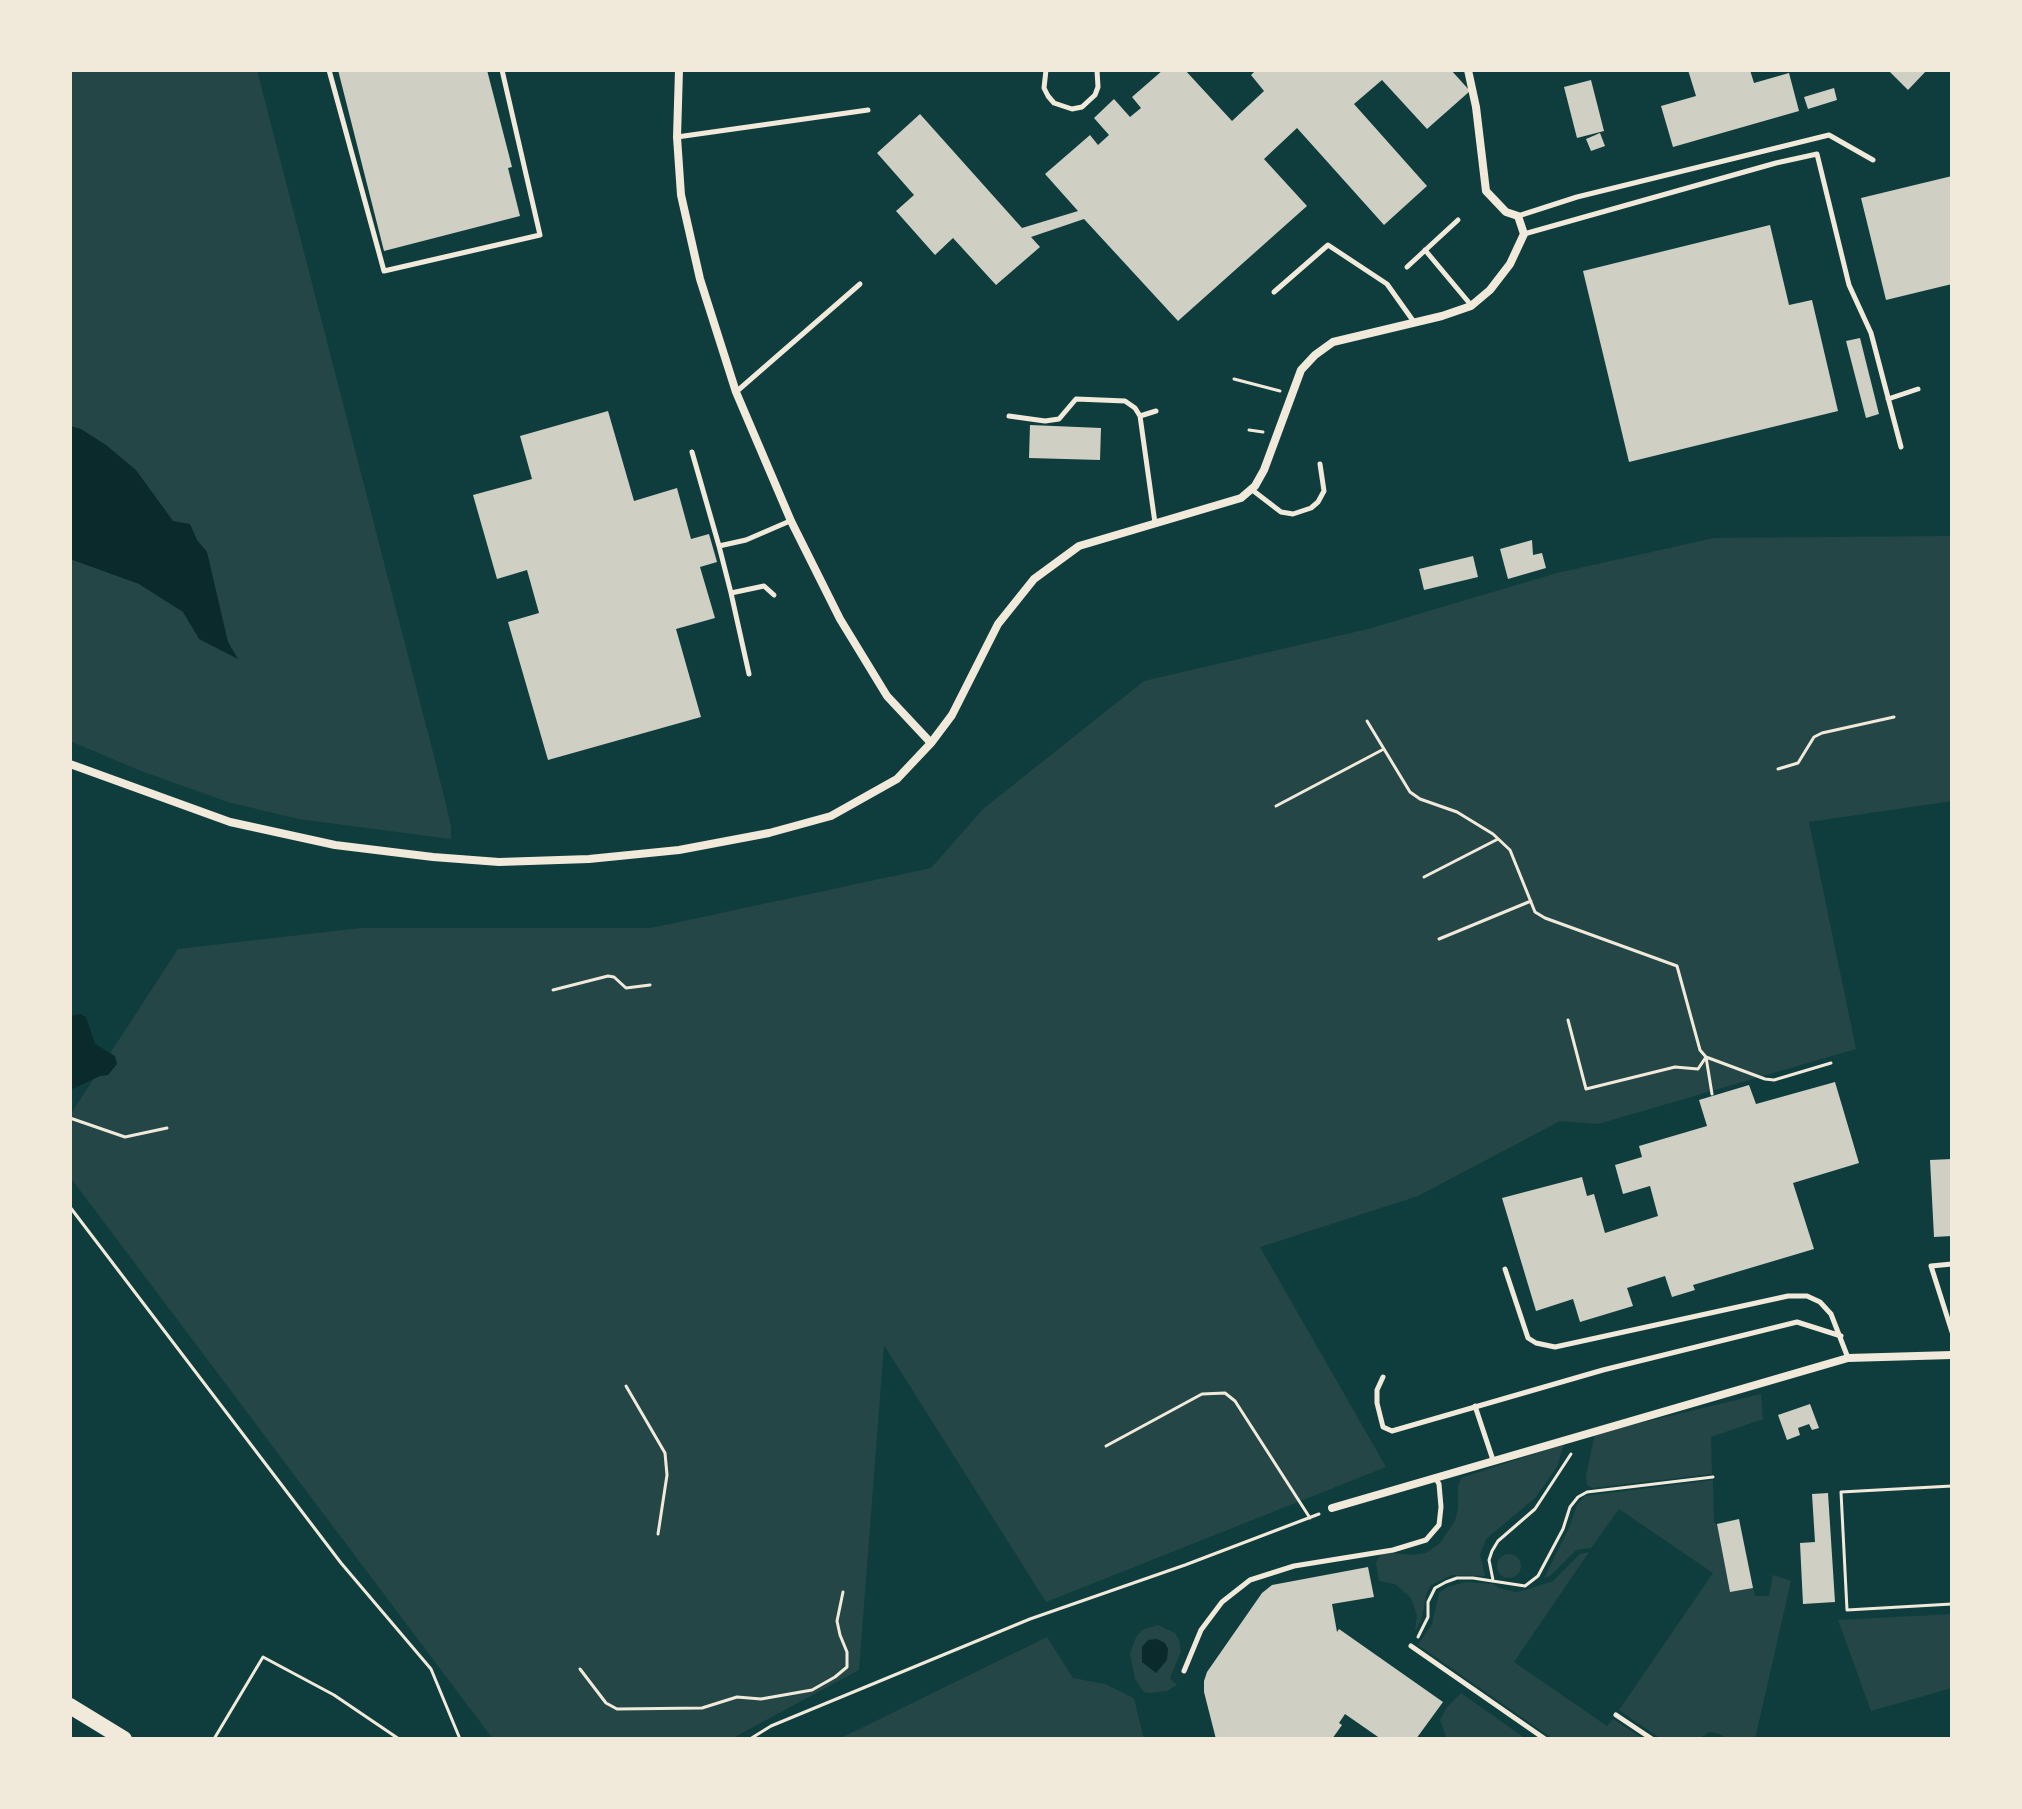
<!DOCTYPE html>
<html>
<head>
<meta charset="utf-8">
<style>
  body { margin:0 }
  #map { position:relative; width:2022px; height:1809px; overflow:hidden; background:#0f3d3e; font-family:Montserrat,sans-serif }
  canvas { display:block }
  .frame { position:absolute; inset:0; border:72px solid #f1e9da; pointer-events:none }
</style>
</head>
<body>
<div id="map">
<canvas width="2022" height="1809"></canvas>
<div class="frame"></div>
</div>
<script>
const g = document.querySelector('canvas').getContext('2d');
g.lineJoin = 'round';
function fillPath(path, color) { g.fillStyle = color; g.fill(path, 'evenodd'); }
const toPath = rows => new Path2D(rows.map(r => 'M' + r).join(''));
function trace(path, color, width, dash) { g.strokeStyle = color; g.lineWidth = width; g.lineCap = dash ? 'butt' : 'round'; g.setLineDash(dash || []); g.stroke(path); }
const green = toPath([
  [70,70,257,70,439,776,451,826,451,839,298,819,228,802,141,771,70,741],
  [1952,536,1952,801,1809,822,1856,1049,1598,1124,1560,1121,1418,1196,1260,1247,1386,1467,1046,1602,884,1345,859,1670,731,1739,493,1739,70,1177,70,1115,178,949,361,928,651,928,931,868,983,809,1144,681,1368,629,1557,573,1714,538],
  [1761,1394,1763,1419,1711,1437,1712,1474,1592,1488,1587,1485,1586,1475,1595,1434],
  [1564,1444,1557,1467,1535,1498,1486,1539,1480,1555,1485,1576,1452,1575,1431,1585,1427,1592,1421,1621,1415,1631,1417,1616,1411,1598,1395,1584,1379,1581,1376,1563,1382,1552,1412,1555,1426,1553,1440,1543,1455,1521,1458,1508,1458,1487,1461,1478],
  [1713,1480,1714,1523,1717,1524,1730,1592,1753,1588,1755,1596,1769,1596,1773,1575,1791,1581,1755,1739,1726,1739,1720,1734,1709,1732,1699,1739,1661,1739,1619,1710,1713,1573,1619,1509,1591,1548,1576,1550,1550,1576,1544,1578,1569,1528,1577,1505,1585,1496],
  [1589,1552,1514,1662,1607,1726,1613,1719,1644,1739,1553,1739,1418,1645,1432,1624,1439,1593,1447,1587,1465,1582,1494,1584,1499,1588,1516,1592,1526,1590,1553,1581,1580,1554],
  '1497 1566a12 12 0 1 1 24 0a12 12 0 1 1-24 0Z',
  [1952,1614,1952,1688,1871,1711,1838,1620],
  [1158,1625,1175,1633,1179,1640,1181,1651,1170,1678,1177,1685,1167,1691,1150,1693,1144,1692,1135,1679,1130,1654,1136,1637,1142,1630],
  [1047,1637,1073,1678,1105,1684,1134,1698,1144,1739,839,1739],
  [1461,1693,1526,1739,1447,1739,1440,1720,1447,1707]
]);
const water = toPath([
  [70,426,81,429,106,445,136,470,173,521,190,524,197,540,207,552,228,642,238,659,199,639,183,612,139,584,70,559],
  [80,1014,86,1017,95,1044,115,1056,117,1064,108,1075,100,1076,70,1090,70,1016],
  [1157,1639,1165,1643,1168,1649,1167,1660,1156,1673,1142,1662,1142,1647,1148,1640]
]);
const building = toPath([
  [338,70,487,70,512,167,508,168,520,216,384,251],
  [1163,70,1185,70,1232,121,1264,91,1251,75,1256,70,1451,70,1470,91,1427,129,1382,80,1354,104,1427,186,1384,225,1297,128,1264,159,1307,206,1178,321,1084,219,1031,237,1040,247,996,285,953,238,935,255,896,211,914,195,877,153,920,114,1022,228,1078,211,1045,174,1090,135,1098,145,1109,135,1094,118,1114,99,1130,117,1141,108,1132,97],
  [1688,70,1750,70,1754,83,1789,73,1799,111,1673,147,1661,106,1696,96],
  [1888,70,1927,70,1908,90],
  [1591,80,1604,131,1577,138,1564,87],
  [1834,88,1837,100,1808,109,1804,97],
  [1600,133,1605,146,1591,151,1586,139],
  [1952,176,1952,284,1886,300,1861,198],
  [1770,225,1789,305,1812,300,1838,411,1629,462,1583,271],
  [1860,338,1879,414,1866,418,1846,341],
  [608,411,634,501,677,488,691,539,709,534,717,562,700,567,715,618,676,629,701,717,548,760,508,622,539,613,527,570,497,579,473,495,532,479,520,436],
  [1030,425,1101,428,1100,460,1029,458],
  [1532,540,1533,555,1542,553,1546,568,1508,579,1500,549],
  [1473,556,1478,577,1424,590,1419,569],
  [1835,1082,1859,1163,1793,1183,1814,1249,1693,1285,1695,1290,1672,1297,1665,1276,1627,1288,1633,1306,1580,1322,1573,1299,1536,1311,1502,1198,1582,1177,1587,1196,1594,1194,1605,1233,1658,1216,1650,1186,1623,1194,1615,1165,1642,1157,1639,1146,1707,1126,1699,1100,1749,1085,1756,1104],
  [1952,1159,1952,1236,1934,1237,1930,1160],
  [1810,1404,1819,1428,1812,1430,1809,1424,1798,1428,1800,1435,1787,1440,1778,1415],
  [1828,1493,1835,1602,1803,1604,1800,1543,1815,1542,1812,1494],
  [1739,1519,1753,1588,1730,1592,1717,1524],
  [1368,1567,1374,1597,1332,1604,1337,1632,1339,1629,1443,1702,1416,1739,1381,1739,1345,1714,1339,1723,1342,1725,1332,1739,1216,1739,1204,1692,1204,1681,1207,1672,1262,1593,1272,1585]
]);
const path = toPath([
  [1234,379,1280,391],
  [1249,430,1263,432],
  [1367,721,1410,792,1420,799,1457,812,1493,834,1510,850,1535,912,1545,918,1677,966,1700,1050,1706,1057,1765,1079,1774,1080,1831,1063],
  [1778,769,1798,763,1814,737,1822,733,1894,717],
  [1276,806,1382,750],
  [1424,877,1498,839],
  [1439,939,1531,901],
  [553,990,608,976,614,977,626,988,650,985],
  [1568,1020,1586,1089,1675,1067,1698,1069,1706,1057,1712,1094],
  [70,1118,125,1137,167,1128],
  [70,1207,341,1563,431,1669,460,1739],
  [626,1386,665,1453,667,1475,658,1534],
  [1106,1446,1202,1394,1225,1393,1235,1401,1310,1518],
  [1952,1486,1841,1492,1847,1610,1952,1604],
  [1493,1580,1489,1560,1492,1551,1498,1541,1535,1509,1571,1454],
  [1418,1637,1428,1617,1428,1602,1435,1588,1446,1582,1457,1578,1473,1578,1525,1586,1538,1576,1563,1529,1570,1507,1578,1497,1587,1492,1713,1477],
  [580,1669,606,1703,617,1709,702,1708,737,1697,761,1699,812,1690,835,1677,847,1667,847,1652,840,1635,837,1621,843,1592],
  [214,1739,263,1657,334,1695,399,1739],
  [750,1739,771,1726,1030,1619,1185,1565,1319,1514]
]);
const service = toPath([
  [329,70,384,271,540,235,502,70],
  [1046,70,1044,88,1048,96,1054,103,1072,109,1082,107,1095,95,1098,87,1097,70],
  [677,137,868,110],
  [1518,216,1577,197,1829,135,1873,160],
  [1524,234,1776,163,1817,154,1849,285,1871,333,1901,447],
  [1425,250,1471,305],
  [1407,267,1458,220],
  [1274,292,1328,245,1387,284,1414,322],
  [736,392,860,284],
  [1888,399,1918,389],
  [1009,416,1045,421,1059,419,1076,399,1125,401,1135,408,1140,416,1156,411],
  [1140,416,1155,523],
  [692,452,719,546],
  [1251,489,1281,512,1293,514,1311,508,1318,502,1324,491,1320,464],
  [731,593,719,546,746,540,790,521],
  [749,674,731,593,764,586,774,595],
  [1952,1264,1931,1266,1952,1332],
  [1505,1269,1528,1338,1536,1343,1555,1347,1788,1296,1807,1296,1820,1302,1831,1314,1848,1358],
  [1383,1377,1377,1390,1377,1403,1383,1427,1392,1431,1603,1370,1797,1322,1841,1336],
  [1475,1406,1493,1460],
  [1411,1646,1545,1739],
  [1184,1671,1201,1630,1222,1602,1250,1580,1294,1566,1393,1550,1426,1540,1439,1525,1441,1507,1439,1484,1436,1479],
  [1616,1715,1652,1739]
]);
const minor = toPath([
  [679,70,677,137,681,195,700,279,736,392,791,521,840,619,887,696,931,743],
  [70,764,230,822,335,845,433,857,499,862,589,859,679,850,769,833,831,816,897,779,931,743,952,715,998,624,1034,579,1079,546,1241,498,1255,486,1264,470,1301,370,1315,355,1333,342,1442,316,1471,306,1490,290,1510,264,1524,234,1518,216,1506,212,1486,191,1476,107,1468,70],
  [1332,1508,1848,1358,1952,1355]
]);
const motorway = toPath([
  [70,1706,124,1739]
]);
fillPath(green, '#244646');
fillPath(water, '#0a2a2b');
fillPath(building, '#cfcfc3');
trace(path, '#f1e9da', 3);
trace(service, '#f1e9da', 5);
trace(minor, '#f1e9da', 8);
trace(motorway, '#f1e9da', 16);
</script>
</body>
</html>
